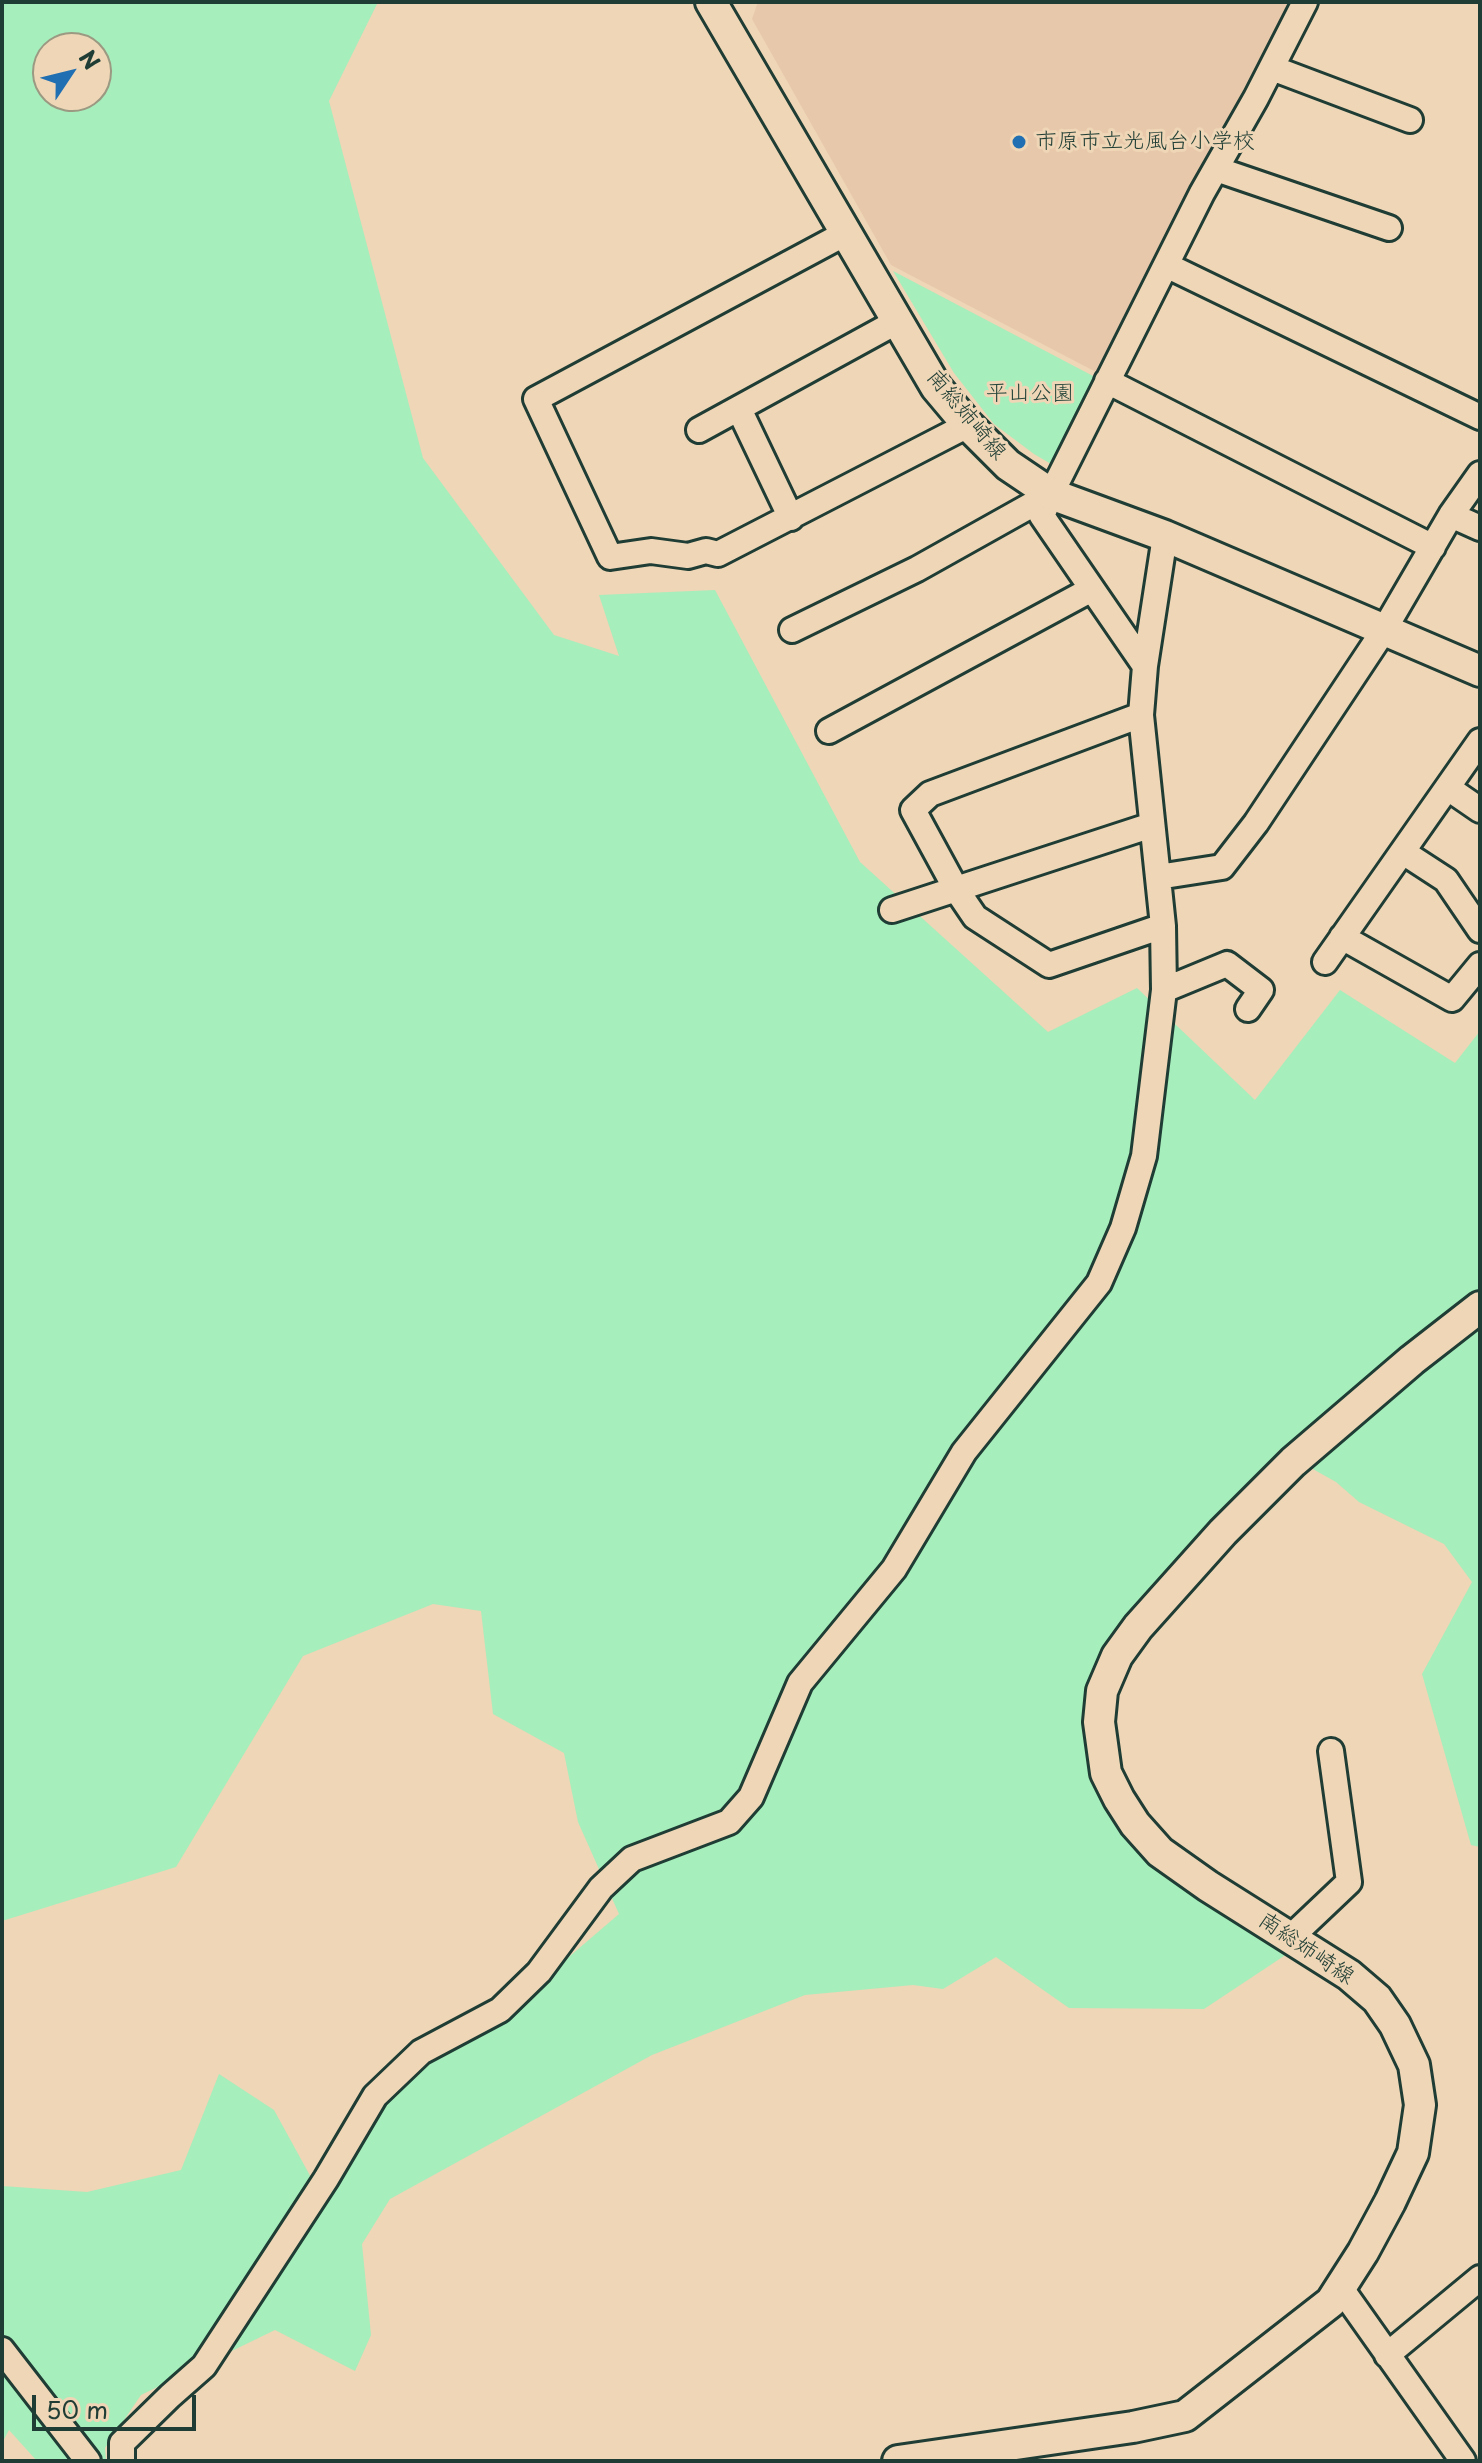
<!DOCTYPE html>
<html>
<head>
<meta charset="utf-8">
<style>
  body { margin:0 }
  #map { position:relative; width:1482px; height:2463px; overflow:hidden; background:#eed6b6; font-family:"Playpen Sans",sans-serif }
  canvas { display:block }
  .frame { position:absolute; inset:0; border:4px solid #1f3d34; pointer-events:none }
  .north { position:absolute; left:32px; top:32px; width:80px; height:80px; box-sizing:border-box; background:#eed6b6; border:2px solid #9b9982; border-radius:50%; rotate:55deg; font-size:22px; font-weight:700; line-height:32px; text-align:center; color:#1f3d34 }
  .north::after { content:''; display:block; margin:auto; width:28px; height:36px; background:#1f6fb2; clip-path:polygon(50% 0,100% 100%,50% 72%,0 100%) }
  .scale { position:absolute; left:32px; top:2395px; width:164px; height:36px; box-sizing:border-box; border:4px solid #1f3d34; border-top:0; padding-left:10px; font-size:24px; line-height:28px; white-space:nowrap; color:#1f3d34; -webkit-text-stroke:6px #eed6b6; paint-order:stroke }
</style>
</head>
<body>
<div id="map">
<canvas width="1482" height="2463"></canvas>
<div class="frame"></div>
<div class="north">N</div>
<div class="scale">50 m</div>
</div>
<script>
const g = document.querySelector('canvas').getContext('2d');
g.lineJoin = 'round';
function fillPath(path, color) { g.fillStyle = color; g.fill(path, 'evenodd'); }
const toPath = rows => new Path2D(rows.map(r => 'M' + r).join(''));
function trace(path, color, width, dash) { g.strokeStyle = color; g.lineWidth = width; g.lineCap = dash ? 'butt' : 'round'; g.setLineDash(dash || []); g.stroke(path); }
function write(font, color, halo, rows, align = 'center') {
  g.font = font + ' "Playpen Sans","Klee One",sans-serif'; g.lineWidth = 6; g.setLineDash([]); g.textBaseline = 'middle'; g.strokeStyle = halo; g.fillStyle = color; for (const [text, x, y, turn = 0] of rows) {
    g.save(); g.translate(x, y); g.rotate((+turn || 0) * Math.PI / 180); g.textAlign = isNaN(turn) ? turn : align; if (halo) g.strokeText(text, 0, 0); g.fillText(text, 0, 0); g.restore();
  }
}
const built = toPath([
  [758,2,1289,2,1096,372,891,265,752,19]
]);
const green = toPath([
  [2,2,378,2,329,101,423,458,554,635,619,656,599,595,715,590,860,862,1048,1032,1137,988,1255,1100,1340,990,1455,1063,1480,1031,1480,1847,1471,1845,1422,1674,1472,1582,1444,1544,1359,1502,1336,1482,1279,1450,1230,1524,1084,1698,1145,1850,1287,1954,1204,2009,1069,2008,996,1957,943,1989,913,1985,805,1995,652,2055,390,2199,362,2244,371,2335,355,2371,275,2330,141,2395,105,2448,106,2461,37,2461,9,2430,2,2443,2,2186,87,2192,181,2170,219,2074,274,2110,324,2201,385,2081,528,1992,619,1914,578,1822,564,1753,493,1714,481,1611,433,1604,303,1656,176,1867,2,1921],
  [48,48,96,48,96,96,48,96],
  [893,271,1095,377,1051,464,1034,454,994,424,954,373]
]);
const minor = toPath([
  [1272,68,1410,120],
  [1216,169,1389,228],
  [846,233,536,399,610,557,651,551,688,556,706,551,718,554,968,425],
  [1166,265,1480,417],
  [1107,381,1433,547],
  [739,409,791,518],
  [699,430,898,321],
  [1451,515,1480,528],
  [792,630,917,569,1051,494],
  [1145,666,1042,516,1051,494,1202,193,1256,98,1305,2],
  [1141,715,930,794,913,810,956,889,975,917,1049,965,1163,926],
  [829,731,1092,589],
  [1448,788,1480,810],
  [1403,852,1446,880,1480,930],
  [1158,877,1222,867,1256,823,1384,630,1451,515,1480,474],
  [892,910,1152,825],
  [1342,937,1452,999,1480,965],
  [1325,962,1480,741],
  [1164,990,1227,964,1261,990,1248,1009],
  [1291,1937,1349,1882,1331,1751],
  [1340,2287,1463,2461],
  [2,2350,88,2461],
  [1387,2355,1480,2278],
  [122,2461,122,2443,170,2396,204,2366,326,2179,375,2096,421,2052,500,2010,539,1972,601,1888,632,1859,729,1822,751,1797,800,1683,894,1569,964,1452,1099,1283,1123,1228,1144,1156,1164,990,1163,926,1141,715,1145,666,1165,536]
]);
const major = toPath([
  [711,2,936,387,968,425,1008,465,1051,494,1165,536,1480,671],
  [898,2461,1133,2427,1185,2416,1331,2302,1363,2252,1390,2202,1413,2153,1420,2105,1414,2065,1395,2025,1377,1999,1349,1975,1208,1886,1160,1852,1135,1824,1119,1799,1106,1773,1099,1722,1102,1691,1117,1656,1138,1627,1223,1532,1293,1462,1412,1360,1480,1307]
]);
const markers = [
  [1019,142,8,"#1f6fb2"]
];
const poiNames = [
  ["市原市立光風台小学校",1035,142]
];
const parkNames = [
  ["平山公園",1030,394]
];
const streetNames = [
  ["南総姉崎線",966,415,50],
  ["南総姉崎線",1306,1949,34]
];
fillPath(built, '#e8c8aa');
fillPath(green, '#a6eebc');
trace(minor, '#1f3d34', 30);
trace(major, '#1f3d34', 36);
trace(minor, '#eed6b6', 24);
trace(major, '#eed6b6', 30);
for (const [x, y, r, color] of markers) { const dot = new Path2D(); dot.arc(x, y, r, 0, 2 * Math.PI); g.fillStyle = color; g.fill(dot); trace(dot, '#eed6b6', 3); }
write('22px', '#1f3d34', '#eed6b6', poiNames, 'left');
write('22px', '#26463b', '#eed6b6', parkNames);
write('22px', '#1f3d34', '#eed6b6', streetNames);
</script>
</body>
</html>
